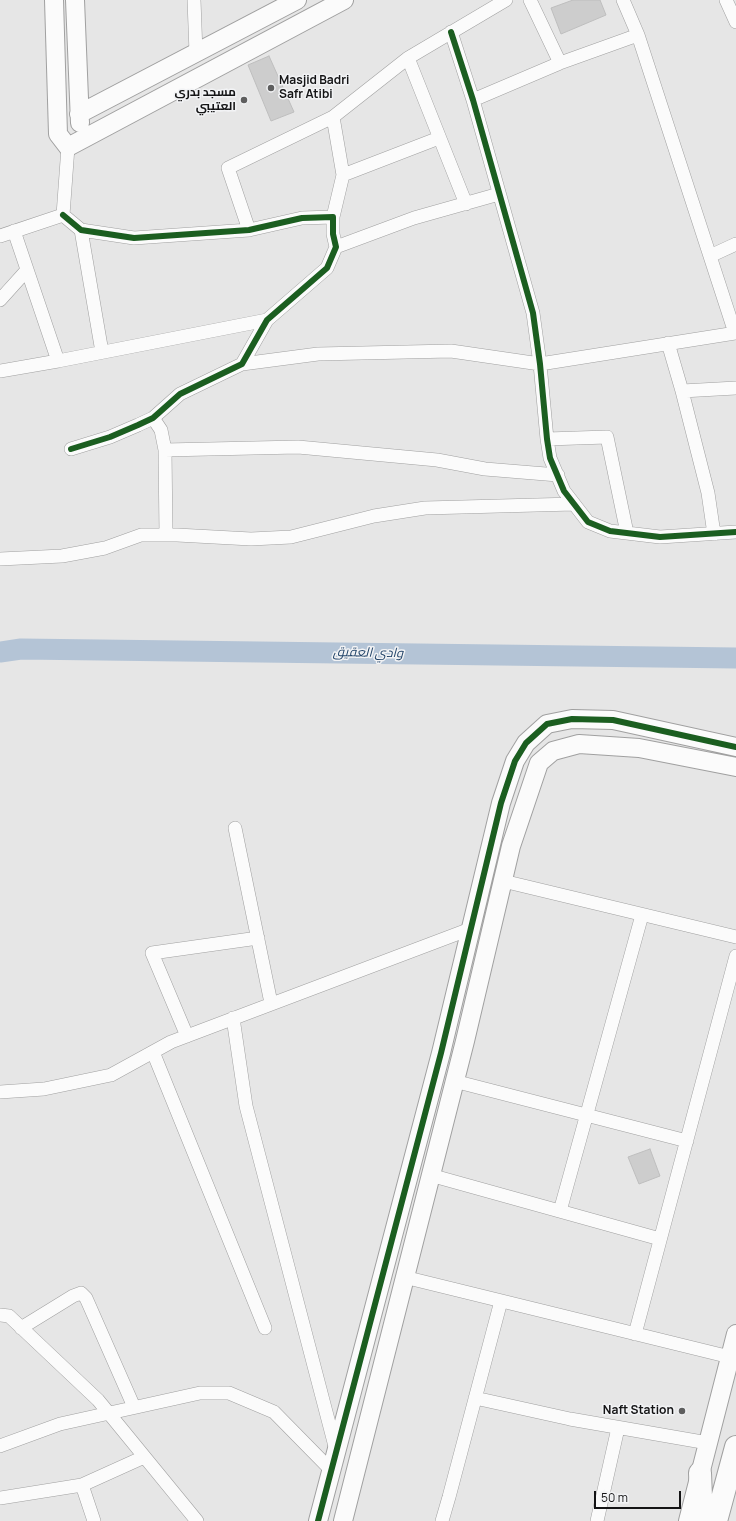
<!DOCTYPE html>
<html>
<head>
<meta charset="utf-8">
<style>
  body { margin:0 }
  #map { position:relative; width:736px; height:1521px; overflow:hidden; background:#e6e6e6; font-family:Manrope,sans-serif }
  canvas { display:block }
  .scale { position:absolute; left:594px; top:1491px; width:87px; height:18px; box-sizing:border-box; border:2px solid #141415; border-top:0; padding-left:5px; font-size:12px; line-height:14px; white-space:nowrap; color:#141415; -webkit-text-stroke:3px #f2f3f5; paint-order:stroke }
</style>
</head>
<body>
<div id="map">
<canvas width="736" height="1521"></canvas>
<div class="scale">50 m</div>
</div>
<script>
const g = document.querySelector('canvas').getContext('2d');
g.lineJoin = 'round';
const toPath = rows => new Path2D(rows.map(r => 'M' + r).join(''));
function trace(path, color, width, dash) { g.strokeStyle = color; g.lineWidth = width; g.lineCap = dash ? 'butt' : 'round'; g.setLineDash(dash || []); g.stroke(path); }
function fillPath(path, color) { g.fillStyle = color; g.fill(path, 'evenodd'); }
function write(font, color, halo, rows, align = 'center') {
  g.font = font + ' Manrope,Cairo,sans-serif'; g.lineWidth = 3; g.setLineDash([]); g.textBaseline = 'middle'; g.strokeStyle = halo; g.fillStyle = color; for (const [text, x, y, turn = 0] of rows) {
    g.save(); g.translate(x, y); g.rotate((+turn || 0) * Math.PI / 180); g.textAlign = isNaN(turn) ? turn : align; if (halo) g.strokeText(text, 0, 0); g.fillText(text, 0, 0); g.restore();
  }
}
const river = toPath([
  [0,652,21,649,736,658]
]);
const building = toPath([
  [573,0,600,0,606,15,561,34,551,8,573,0],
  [269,56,294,112,271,121,248,65,269,56],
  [650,1149,660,1176,639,1184,628,1157,650,1149]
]);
const street = toPath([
  [194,0,196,53],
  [530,0,560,63],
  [726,0,736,22],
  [451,32,473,100,533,313,540,364,547,439,550,458,564,491,588,522,610,531,660,537,736,532],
  [638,35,735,333],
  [408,58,466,204],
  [473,100,560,63,638,35,623,0],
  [343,175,439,138],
  [63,215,81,230,134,238,249,230,302,218,333,217,333,234,336,247,327,268,267,320,242,364,180,394,153,418,138,425,110,437,71,449],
  [333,217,343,175,333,117],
  [81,230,102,352],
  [249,230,228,168,333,117,408,58,506,0],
  [14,231,58,361],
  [0,236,63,215,68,147],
  [336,247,414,218,499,194],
  [710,256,736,244],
  [0,300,27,270],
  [668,343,682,391,708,493,714,534],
  [242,364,318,354,451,351,540,364,736,333],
  [0,371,58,361,267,320],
  [682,391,736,388],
  [153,418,161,430,165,450,166,535],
  [547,439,607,437,627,533],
  [165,450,298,447,437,460,485,469,558,475],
  [0,559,62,556,105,548,141,535,177,535,251,539,291,537,374,516,425,508,574,504],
  [235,828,271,1003],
  [503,881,736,937],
  [233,1018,246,1106,336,1450],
  [187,1036,152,953,258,938],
  [153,1052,265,1328],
  [454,1081,687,1141],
  [0,1092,44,1089,111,1075,171,1042,470,929],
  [430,1175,660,1239],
  [560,1211,642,915],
  [404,1277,730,1357],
  [0,1315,9,1316,98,1400,197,1521],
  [21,1328,73,1296,81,1293,86,1298,134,1407],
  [635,1334,736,956],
  [475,1398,570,1419,708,1443],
  [0,1446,60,1424,200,1393,229,1393,274,1412,331,1470],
  [82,1485,94,1521],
  [0,1498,82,1485,144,1457],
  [442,1521,449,1497,501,1301],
  [597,1521,618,1428]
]);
const secondary = toPath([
  [54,0,58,134,68,147,344,0],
  [75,0,80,123],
  [79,114,297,0],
  [318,1521,441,1053,501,803,515,761,526,743,547,724,572,719,613,720,736,747],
  [343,1521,465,1041,511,846,539,763,553,751,579,744,639,748,736,767],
  [688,1521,736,1334]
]);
const highway = toPath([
  [700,1473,702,1521],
  [716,1521,736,1447]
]);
const cycleway = toPath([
  [451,32,473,100,533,313,540,364,547,439,550,458,564,491,588,522,610,531,660,537,736,532],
  [63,215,81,230,134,238,249,230,302,218,333,217,333,234,336,247,327,268,267,320,242,364,180,394,153,418,138,425,110,437,71,449],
  [318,1521,441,1053,501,803,515,761,526,743,547,724,572,719,613,720,736,747]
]);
const markers = [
  [271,88,4,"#5e5e5e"],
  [244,100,4,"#5e5e5e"],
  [682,1411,4,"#5e5e5e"]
];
const poiNames = [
  ["Masjid Badri",279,81,"left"],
  ["Safr Atibi",279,95,"left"],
  ["مسجد بدري",236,93],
  ["العتيبي",236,107],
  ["Naft Station",674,1411]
];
const waterNames = [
  ["وادي العقيق",368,653,1]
];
trace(river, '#b4c4d6', 21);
fillPath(building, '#cdcdcd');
trace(building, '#bebebe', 1);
trace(street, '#a0a0a0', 14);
trace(secondary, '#a0a0a0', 20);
trace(highway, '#a0a0a0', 24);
trace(street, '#fbfbfb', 13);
trace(secondary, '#fbfbfb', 18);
trace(highway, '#fbfbfb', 22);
trace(cycleway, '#1b5e20', 6);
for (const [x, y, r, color] of markers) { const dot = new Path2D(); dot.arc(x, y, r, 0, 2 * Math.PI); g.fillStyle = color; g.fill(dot); trace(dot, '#f2f3f5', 1.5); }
write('bold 12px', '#141415', '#f2f3f5', poiNames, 'right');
write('italic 13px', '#214368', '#f2f3f5', waterNames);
</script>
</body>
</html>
